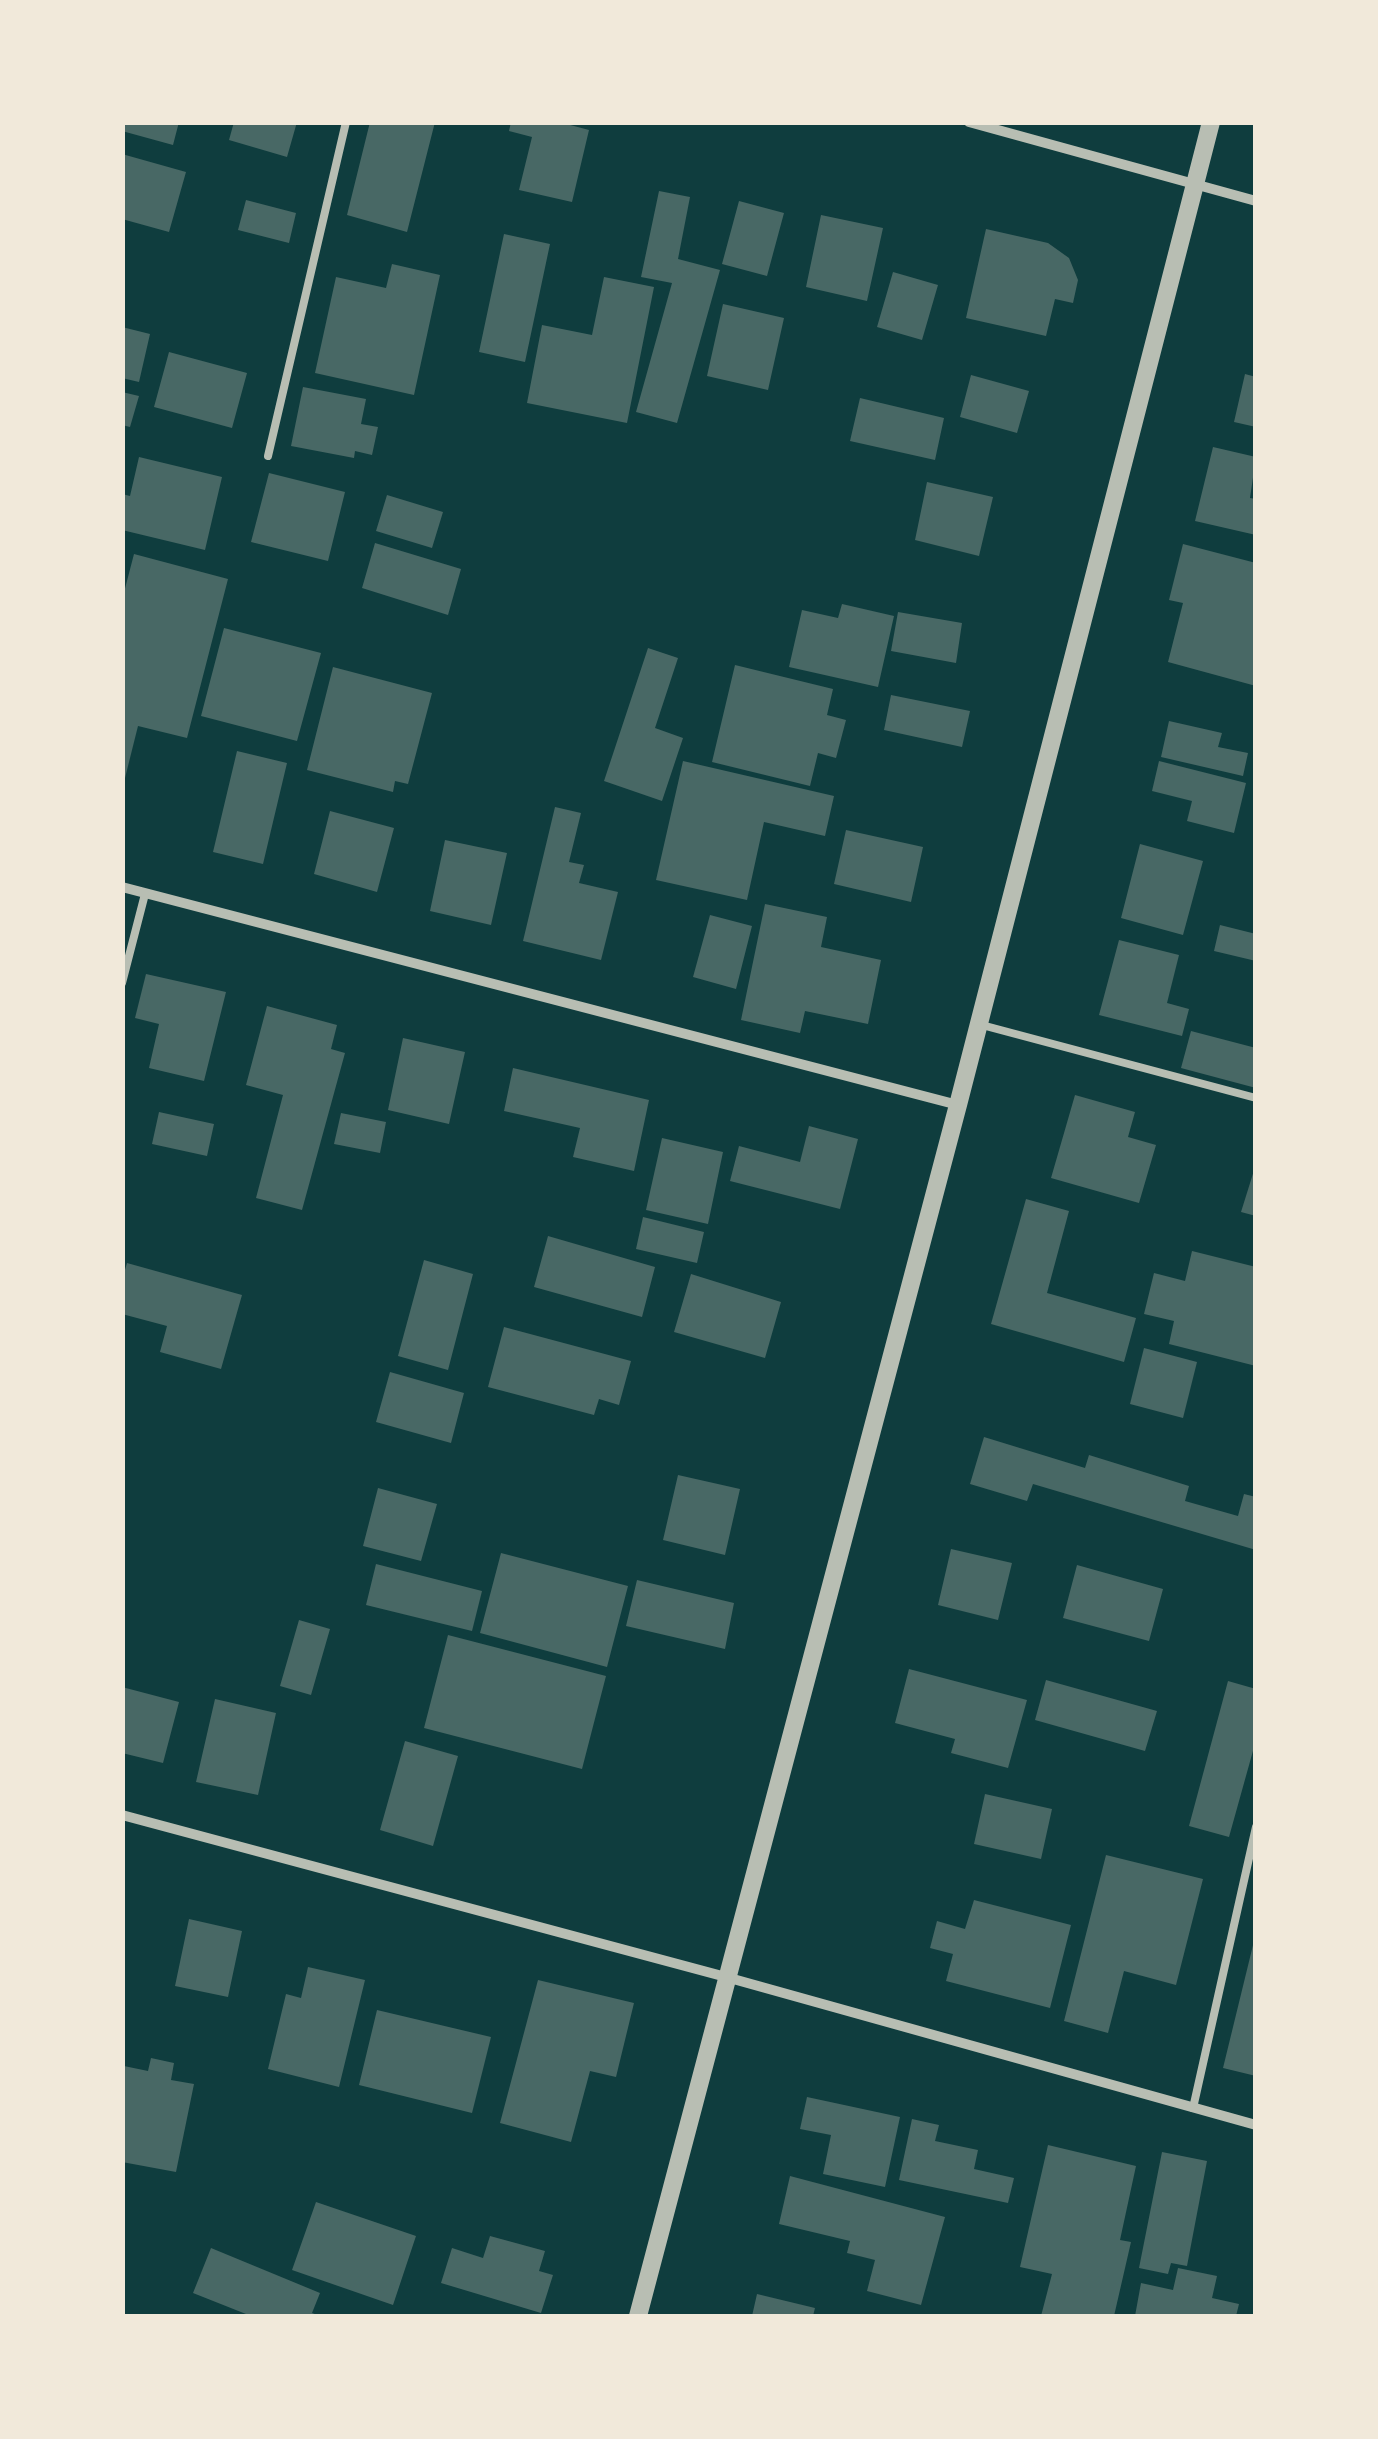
<!DOCTYPE html>
<html>
<head>
<meta charset="utf-8">
<style>
  body { margin:0 }
  #map { position:relative; width:1378px; height:2439px; overflow:hidden; background:#0f3d3e; font-family:Arial,sans-serif }
  canvas { display:block }
  .frame { position:absolute; inset:0; border:125px solid #f1e9da; pointer-events:none }
</style>
</head>
<body>
<div id="map">
<canvas width="1378" height="2439"></canvas>
<div class="frame"></div>
</div>
<script>
const g = document.querySelector('canvas').getContext('2d');
g.lineJoin = 'round';
function fillPath(path, color) { g.fillStyle = color; g.fill(path, 'evenodd'); }
const toPath = rows => new Path2D(rows.map(r => 'M' + r).join(''));
function trace(path, color, width, dash) { g.strokeStyle = color; g.lineWidth = width; g.lineCap = dash ? 'butt' : 'round'; g.setLineDash(dash || []); g.stroke(path); }
const building = toPath([
  [122,122,179,122,173,145,122,131],
  [234,122,297,122,287,157,229,140],
  [370,122,435,122,407,232,347,215],
  [511,122,559,122,589,130,572,202,519,190,532,137,509,131],
  [122,154,186,172,169,232,122,219],
  [659,191,690,197,678,259,720,270,677,423,636,412,672,283,641,277],
  [246,200,296,213,289,243,238,230],
  [739,201,784,213,767,276,722,264],
  [821,215,883,228,867,301,806,287],
  [986,229,1048,243,1069,258,1078,280,1073,303,1055,299,1046,336,966,318],
  [504,234,550,244,525,362,479,352],
  [392,264,440,275,414,395,315,373,336,277,386,288],
  [893,272,938,285,922,340,877,327],
  [604,277,654,287,627,423,527,403,542,325,592,335],
  [723,304,784,318,768,390,707,376],
  [122,327,150,334,139,382,122,378],
  [169,352,247,373,232,428,154,407],
  [1245,374,1256,377,1256,427,1234,422],
  [971,375,1029,391,1017,433,960,417],
  [303,387,366,399,361,424,378,427,372,455,355,451,354,458,291,446],
  [122,392,139,396,130,427,122,425],
  [860,398,944,418,935,460,850,441],
  [1213,447,1256,457,1250,498,1256,499,1256,535,1195,521],
  [139,457,222,477,205,550,122,530,122,494,130,496],
  [269,473,345,492,328,561,251,542],
  [927,482,993,497,979,556,915,540],
  [387,495,443,512,432,548,376,531],
  [375,543,461,569,448,615,362,588],
  [1183,544,1256,563,1256,686,1168,662,1183,603,1169,600],
  [134,554,228,579,187,738,138,726,124,782,122,600],
  [842,604,894,616,878,687,789,667,802,610,838,618],
  [898,612,962,623,956,663,891,651],
  [224,628,321,653,297,741,201,716],
  [648,648,678,658,655,728,683,738,662,801,604,781],
  [735,665,833,689,827,715,846,720,836,758,818,753,810,786,712,762],
  [333,667,432,693,408,784,395,781,393,792,307,770],
  [891,695,970,711,962,747,884,730],
  [1169,721,1222,733,1218,747,1248,753,1243,776,1161,757],
  [237,751,287,763,263,864,213,852],
  [683,761,834,796,825,836,764,822,747,900,656,880],
  [1159,761,1246,783,1234,833,1187,821,1192,801,1152,791],
  [555,807,581,813,569,862,584,865,579,883,618,892,601,960,523,941],
  [330,811,394,828,377,892,314,874],
  [846,830,923,847,911,902,834,884],
  [445,840,507,853,491,925,430,911],
  [1140,844,1203,861,1183,935,1121,918],
  [765,904,827,917,821,947,881,960,868,1024,805,1011,800,1033,741,1020],
  [710,915,752,926,736,989,693,977],
  [1220,925,1256,934,1256,961,1214,951],
  [1119,940,1179,955,1167,1003,1189,1009,1182,1036,1099,1015],
  [146,974,226,992,204,1081,149,1068,159,1024,135,1018],
  [267,1006,337,1025,331,1049,345,1053,302,1210,256,1198,283,1095,246,1085],
  [1191,1031,1256,1048,1256,1088,1181,1068],
  [403,1038,465,1052,449,1124,388,1110],
  [513,1068,649,1100,634,1171,573,1157,580,1128,504,1111],
  [1075,1095,1135,1112,1128,1137,1156,1145,1139,1203,1051,1178],
  [159,1112,214,1124,207,1156,152,1144],
  [341,1113,386,1122,380,1153,334,1144],
  [809,1126,858,1139,840,1209,730,1181,739,1146,800,1162],
  [662,1138,723,1152,708,1224,646,1210],
  [1256,1164,1256,1216,1241,1212],
  [1026,1199,1069,1211,1047,1293,1136,1318,1124,1362,991,1324],
  [643,1217,704,1232,697,1263,636,1249],
  [548,1236,655,1267,642,1317,534,1287],
  [1192,1251,1256,1267,1256,1366,1169,1344,1174,1321,1144,1314,1154,1273,1185,1281],
  [424,1260,473,1274,448,1370,398,1356],
  [127,1263,242,1295,221,1369,160,1352,167,1326,122,1314,122,1280],
  [691,1274,781,1302,765,1358,674,1332],
  [504,1327,631,1361,619,1405,599,1399,594,1415,488,1387],
  [1144,1348,1197,1362,1183,1418,1130,1404],
  [390,1372,464,1393,451,1443,376,1422],
  [984,1437,1085,1468,1089,1455,1189,1486,1185,1501,1238,1516,1244,1494,1256,1497,1256,1550,1033,1484,1027,1501,970,1484],
  [678,1475,740,1489,725,1555,663,1540],
  [378,1488,437,1504,421,1561,363,1546],
  [951,1549,1012,1563,998,1620,938,1605],
  [501,1553,628,1586,607,1667,480,1633],
  [376,1564,482,1591,472,1631,366,1605],
  [1077,1565,1163,1589,1149,1641,1063,1618],
  [637,1580,734,1603,725,1649,626,1626],
  [299,1620,330,1629,311,1695,280,1686],
  [448,1635,606,1676,582,1769,424,1728],
  [909,1669,1027,1700,1008,1768,951,1753,955,1739,895,1723],
  [1046,1680,1157,1711,1145,1751,1035,1720],
  [1228,1681,1256,1689,1256,1740,1229,1837,1189,1826],
  [122,1687,179,1702,163,1763,122,1753],
  [215,1699,276,1713,258,1795,196,1782],
  [405,1741,458,1756,433,1846,380,1830],
  [985,1794,1052,1809,1041,1859,974,1844],
  [1106,1855,1203,1879,1176,1985,1124,1971,1108,2033,1064,2021],
  [974,1900,1071,1925,1050,2008,946,1981,953,1954,930,1948,937,1921,965,1929],
  [189,1919,242,1931,228,1997,175,1986],
  [1254,1941,1256,1941,1256,2076,1223,2068],
  [308,1967,365,1980,339,2087,268,2069,286,1994,301,1998],
  [538,1980,634,2003,616,2077,590,2071,571,2142,500,2123],
  [377,2010,491,2037,472,2113,359,2085],
  [151,2058,174,2063,171,2080,194,2084,176,2172,122,2162,124,2066,148,2071],
  [807,2097,900,2117,885,2187,823,2174,831,2135,800,2129],
  [912,2119,939,2125,935,2141,978,2150,974,2169,1014,2178,1008,2203,899,2180],
  [1048,2145,1136,2166,1120,2240,1131,2242,1114,2316,1041,2316,1052,2274,1020,2267],
  [1162,2152,1207,2161,1187,2266,1171,2263,1168,2274,1139,2268],
  [790,2176,945,2217,921,2305,867,2291,875,2260,847,2253,850,2241,779,2224],
  [316,2202,416,2236,393,2305,292,2270],
  [490,2236,545,2251,539,2271,553,2275,541,2313,441,2283,452,2248,483,2258],
  [211,2248,320,2293,312,2313,320,2316,251,2316,193,2293],
  [1178,2268,1217,2276,1212,2298,1239,2304,1236,2316,1135,2316,1141,2283,1173,2290],
  [757,2294,815,2308,813,2316,752,2316]
]);
const service = toPath([
  [268,456,346,122],
  [122,983,145,894],
  [978,1024,1256,1098],
  [1193,2108,1256,1827]
]);
const minor = toPath([
  [969,122,1256,201],
  [122,887,958,1105],
  [122,1815,726,1977,1256,2125]
]);
const tertiary = toPath([
  [638,2316,958,1105,1211,122]
]);
fillPath(building, '#486865');
trace(service, '#b8beb3', 8);
trace(minor, '#b8beb3', 10);
trace(tertiary, '#b8beb3', 18);
</script>
</body>
</html>
